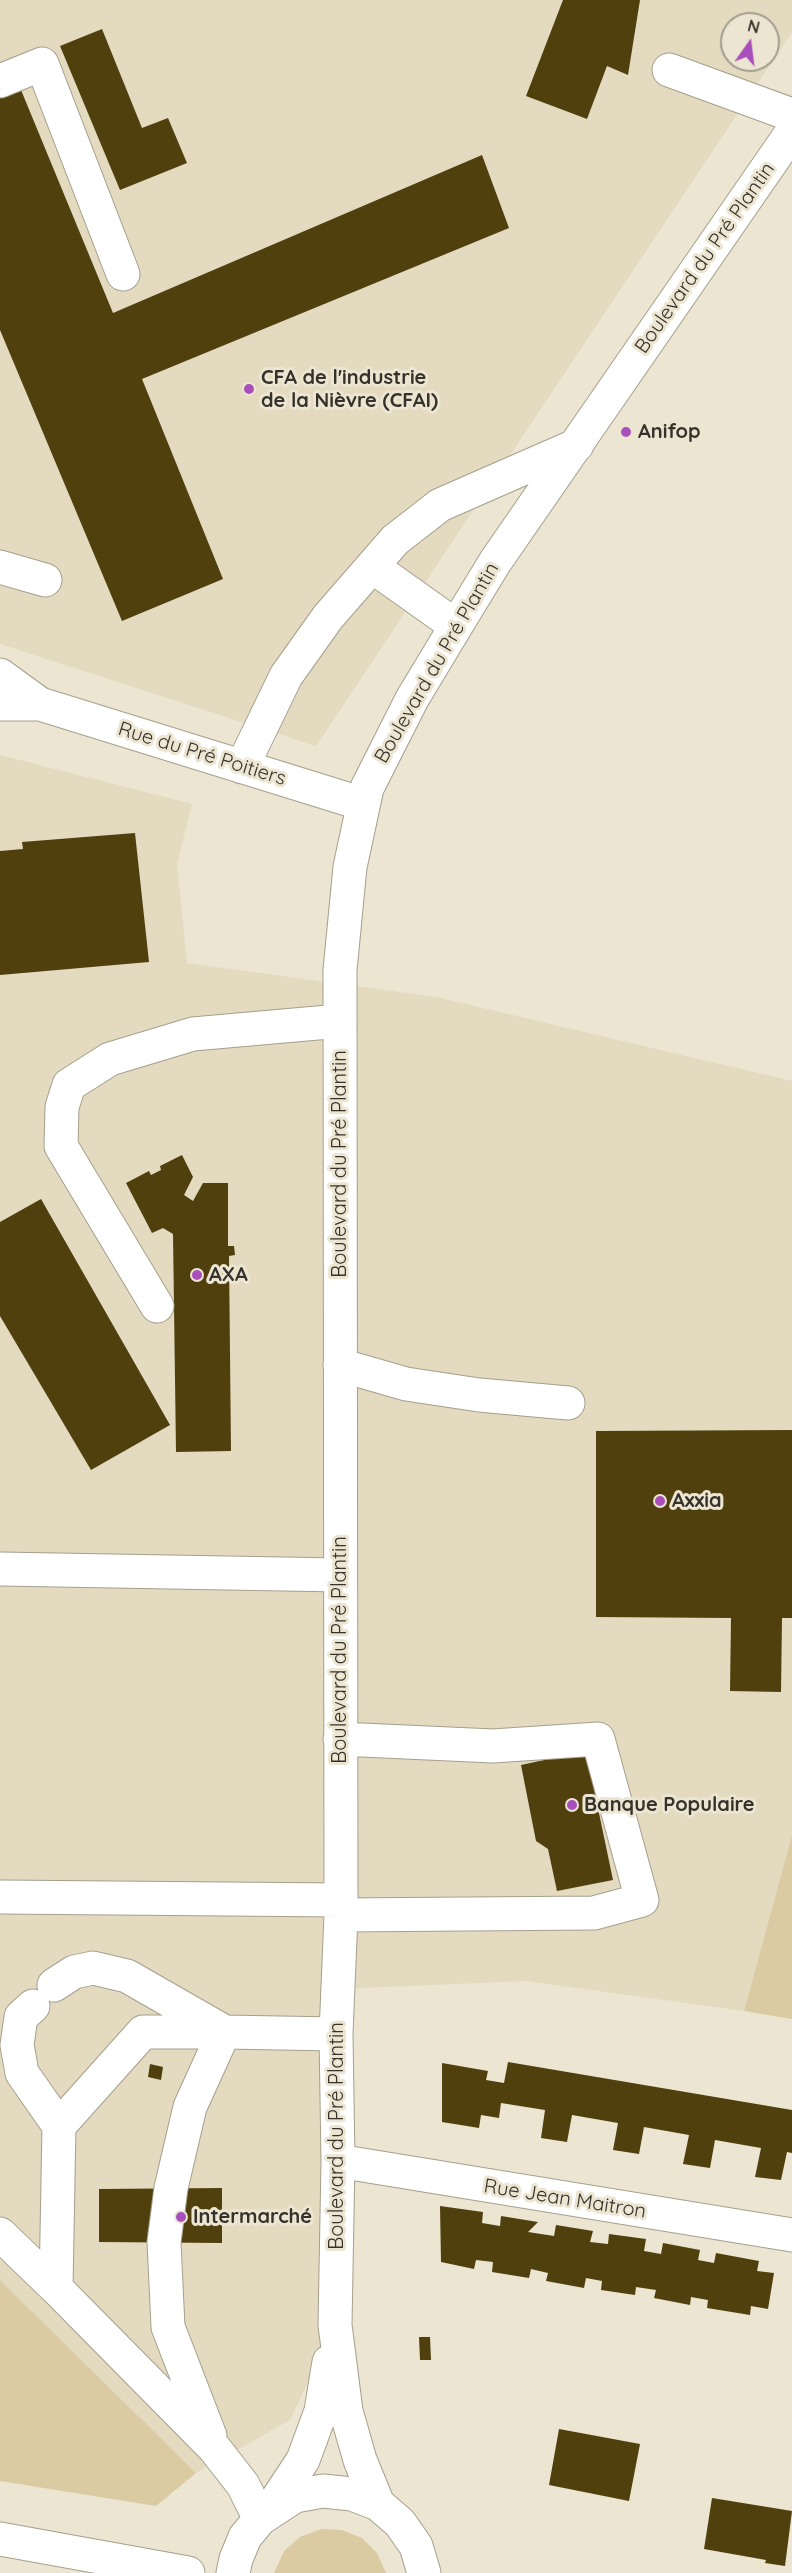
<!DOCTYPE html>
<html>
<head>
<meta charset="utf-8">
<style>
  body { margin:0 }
  #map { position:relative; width:792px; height:2573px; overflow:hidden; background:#ece5d1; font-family:Quicksand,sans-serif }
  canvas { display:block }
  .north { position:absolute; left:720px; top:12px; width:60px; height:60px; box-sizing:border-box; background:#ece5d1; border:2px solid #a39d8f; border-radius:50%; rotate:14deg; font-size:16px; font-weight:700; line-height:24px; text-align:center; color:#35322b }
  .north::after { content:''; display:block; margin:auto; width:21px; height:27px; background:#a94fbb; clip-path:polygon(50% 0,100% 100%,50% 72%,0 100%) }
</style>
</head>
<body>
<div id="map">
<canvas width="792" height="2573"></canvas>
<div class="north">N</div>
</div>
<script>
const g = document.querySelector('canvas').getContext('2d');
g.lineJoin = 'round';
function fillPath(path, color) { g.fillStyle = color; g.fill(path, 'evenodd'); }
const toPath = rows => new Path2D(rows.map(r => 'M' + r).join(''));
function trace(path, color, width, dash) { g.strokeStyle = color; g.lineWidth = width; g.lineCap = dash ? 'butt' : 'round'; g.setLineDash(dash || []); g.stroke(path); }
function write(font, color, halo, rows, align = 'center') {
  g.font = font + ' Quicksand,sans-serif'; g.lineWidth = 6; g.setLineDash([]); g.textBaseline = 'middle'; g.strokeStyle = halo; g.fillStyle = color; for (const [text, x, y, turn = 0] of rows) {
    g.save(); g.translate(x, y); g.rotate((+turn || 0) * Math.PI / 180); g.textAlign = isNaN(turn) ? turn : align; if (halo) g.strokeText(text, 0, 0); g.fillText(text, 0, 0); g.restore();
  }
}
const built = toPath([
  [0,0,792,0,792,32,316,746,0,644],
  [732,24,768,24,768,60,732,60],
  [0,755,192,804,177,864,187,963,436,997,792,1081,792,1835,744,2011,526,1981,338,1989,335,2325,290,2420,196,2473,0,2280]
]);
const green = toPath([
  [792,1835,792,2019,744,2011],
  [0,2280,196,2473,156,2506,0,2481],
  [321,2529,342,2530,362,2538,377,2553,386,2573,274,2573,284,2551,300,2537]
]);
const building = toPath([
  [563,0,640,0,628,75,607,66,587,119,526,96],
  [102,29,142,128,168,118,187,163,120,190,60,46],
  [21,90,113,313,482,155,509,228,142,379,223,579,122,621,0,330,0,98],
  [135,833,149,962,0,975,0,851,23,849,22,842],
  [182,1155,193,1177,184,1195,193,1201,203,1183,228,1183,228,1246,234,1246,235,1255,229,1256,231,1451,176,1452,173,1234,163,1228,152,1233,126,1183,149,1171,151,1175,161,1170,160,1166],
  [41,1199,170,1425,91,1470,0,1316,0,1222],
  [792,1430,792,1618,782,1618,781,1692,730,1691,731,1618,596,1617,596,1431],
  [586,1751,613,1880,557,1891,548,1849,536,1841,521,1765],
  [508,2062,792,2110,792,2153,787,2152,781,2180,755,2177,761,2148,715,2140,710,2168,683,2164,689,2135,644,2127,639,2154,613,2150,618,2123,572,2115,567,2142,541,2138,545,2110,501,2103,499,2118,481,2115,479,2128,442,2122,442,2063,488,2071,486,2080,504,2083],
  [150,2064,163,2067,161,2080,148,2077],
  [222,2188,222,2243,99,2242,99,2189],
  [440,2206,483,2212,482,2223,500,2226,501,2216,538,2222,528,2232,554,2236,556,2225,593,2231,590,2242,608,2244,609,2234,646,2239,644,2251,661,2254,663,2243,700,2250,698,2260,714,2263,716,2253,759,2261,757,2271,774,2273,768,2309,751,2306,750,2315,707,2308,708,2300,691,2297,690,2305,654,2298,656,2290,636,2287,635,2295,601,2290,602,2281,586,2278,584,2288,546,2281,548,2273,531,2269,529,2278,492,2272,493,2262,476,2260,474,2269,441,2262],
  [419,2337,430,2337,431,2360,420,2360],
  [559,2429,640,2444,629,2501,549,2485],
  [712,2498,792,2511,785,2566,765,2563,766,2560,704,2549]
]);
const minor = toPath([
  [669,70,792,115],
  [0,81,42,64,123,274],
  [0,567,45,580],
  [373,567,456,626],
  [0,675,40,704],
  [0,704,40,704,363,804],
  [242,767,286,676,328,617,395,540,440,505,577,445],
  [157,1306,61,1146,62,1107,69,1085,110,1059,193,1034,340,1021],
  [340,1365,406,1384,479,1395,568,1403],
  [0,1569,340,1575],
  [340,1739,493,1746,598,1739,642,1900,594,1913,341,1915],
  [0,1897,341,1900],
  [54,1985,74,1972,93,1968,127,1976,223,2031],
  [33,2006,21,2017,17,2045,22,2073,59,2126],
  [224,2032,143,2032,59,2126,56,2288,215,2449,243,2485,260,2519],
  [338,2161,792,2235],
  [0,2234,56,2288],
  [210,2436,168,2327,164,2242,171,2188,190,2107,224,2032,336,2034],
  [378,2504,360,2460,346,2411,335,2325,338,2161,336,2034,341,1915,340,970,350,867,367,788,412,699,456,626,495,562,792,132],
  [270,2510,303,2460,321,2411,329,2362],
  [0,2539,188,2573],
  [233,2573,236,2559,245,2537,260,2519,295,2496,323,2491,352,2494,378,2504,400,2523,416,2546,424,2573]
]);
const markers = [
  [249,389,6,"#a94fbb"],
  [626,432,6,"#a94fbb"],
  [197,1275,6,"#a94fbb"],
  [660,1501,6,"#a94fbb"],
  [572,1805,6,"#a94fbb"],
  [181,2217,6,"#a94fbb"]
];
const streetNames = [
  ["Boulevard du Pré Plantin",705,258,-55],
  ["Boulevard du Pré Plantin",437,663,-60],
  ["Rue du Pré Poitiers",202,754,17],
  ["Boulevard du Pré Plantin",340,1164,-90],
  ["Boulevard du Pré Plantin",340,1650,-90],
  ["Boulevard du Pré Plantin",337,2136,-90],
  ["Rue Jean Maitron",565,2199,9]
];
const poiNames = [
  ["CFA de l'industrie",261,378],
  ["de la Nièvre (CFAI)",261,401],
  ["Anifop",638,432],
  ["AXA",209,1275],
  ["Axxia",672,1501],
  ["Banque Populaire",584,1805],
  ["Intermarché",193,2217]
];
fillPath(built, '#e3dac0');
fillPath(green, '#dacba3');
fillPath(building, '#50400e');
trace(minor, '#a59f8c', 35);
trace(minor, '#fff', 33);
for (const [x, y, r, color] of markers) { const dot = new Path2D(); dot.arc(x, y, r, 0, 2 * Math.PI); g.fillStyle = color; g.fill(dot); trace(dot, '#ece5d1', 2); }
write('20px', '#35322b', '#ece5d1', streetNames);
write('bold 20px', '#35322b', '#ece5d1', poiNames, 'left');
</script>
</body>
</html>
